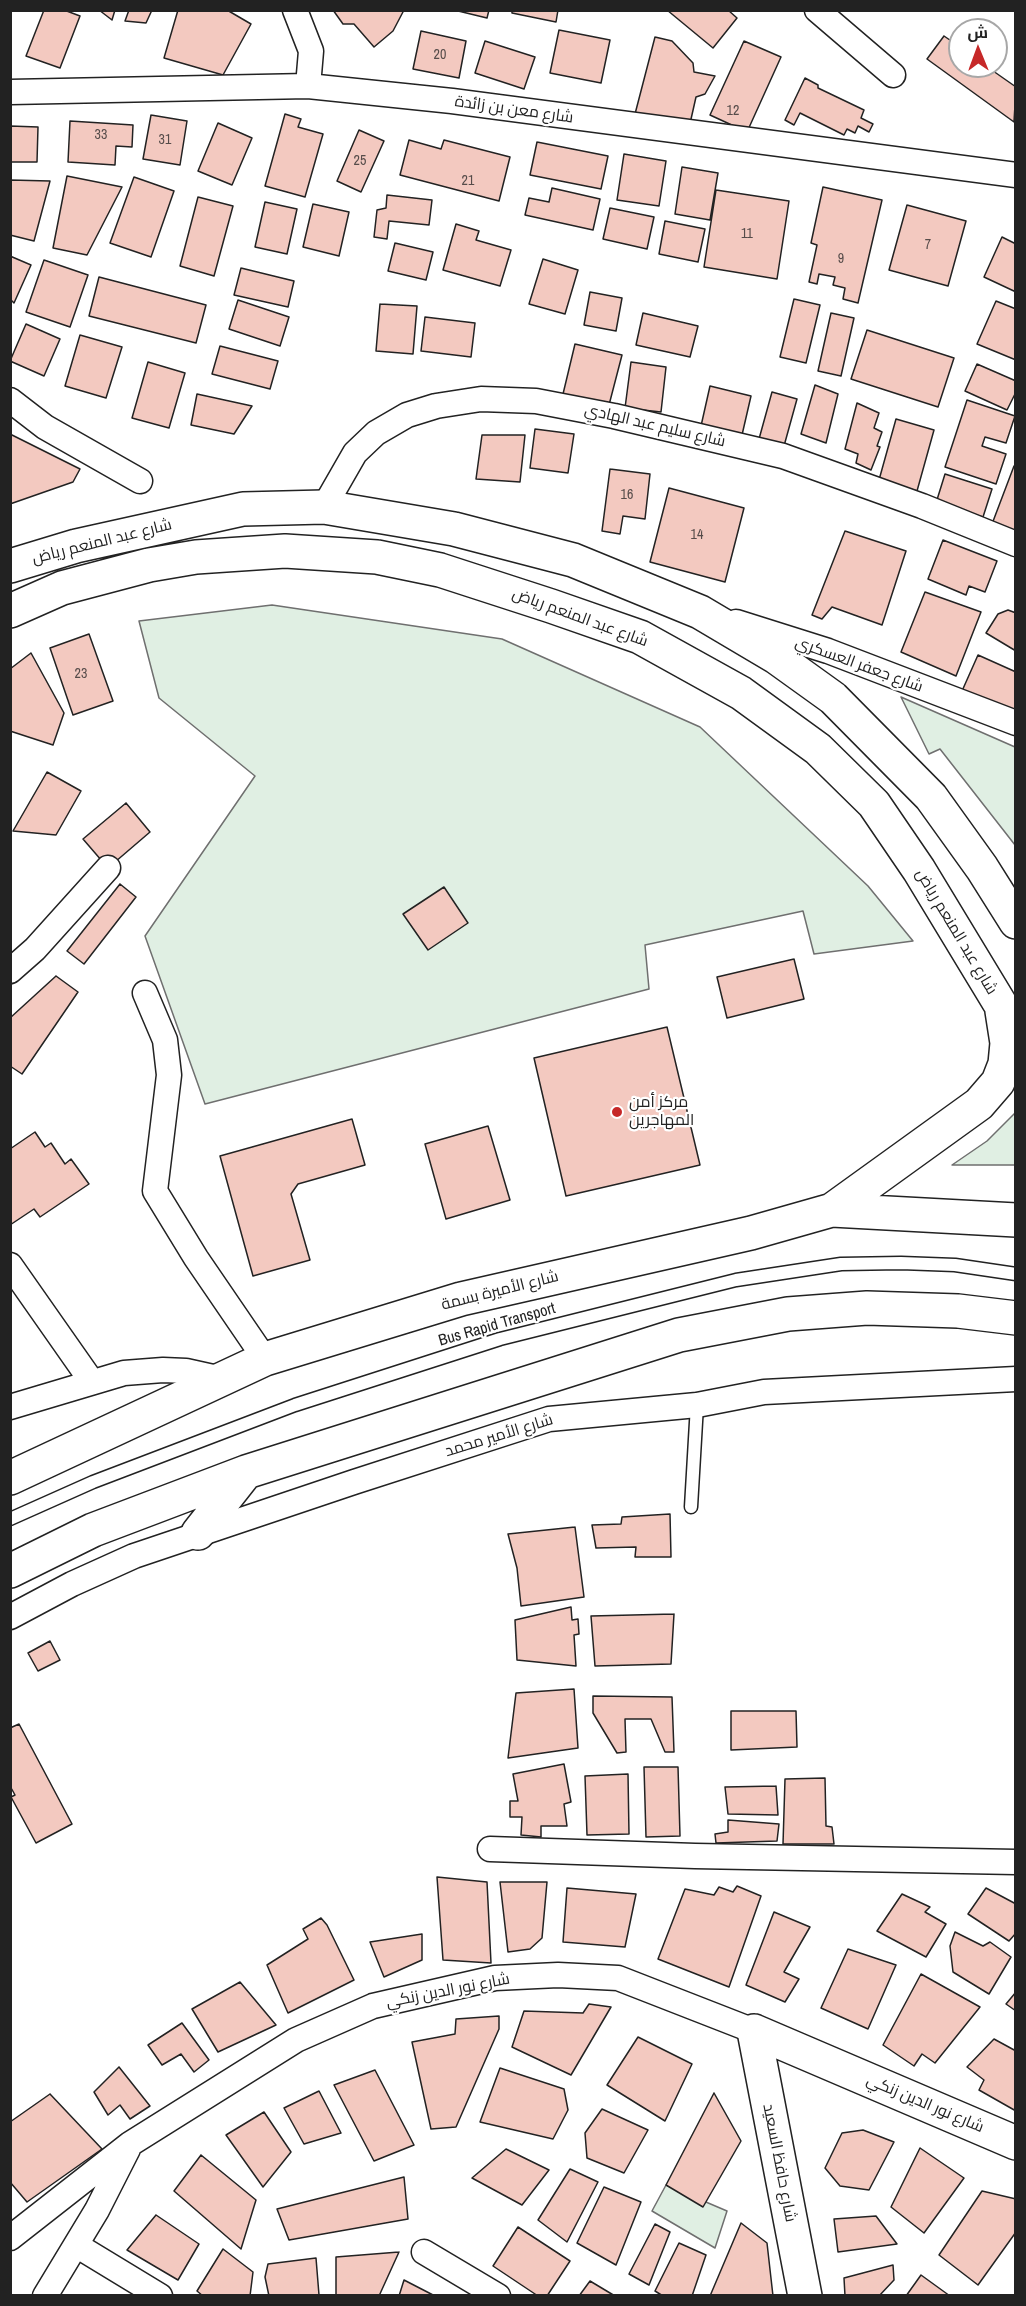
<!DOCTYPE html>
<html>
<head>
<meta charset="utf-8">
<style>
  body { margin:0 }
  #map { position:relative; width:1026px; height:2306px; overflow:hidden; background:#fff; font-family:"Archivo Narrow",Cairo,sans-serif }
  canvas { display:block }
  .frame { position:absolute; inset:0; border:12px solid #222; pointer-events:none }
  .north { position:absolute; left:948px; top:18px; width:60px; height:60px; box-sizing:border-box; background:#fff; border:2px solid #a7a7a7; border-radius:50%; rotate:359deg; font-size:16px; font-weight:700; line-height:24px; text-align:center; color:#222 }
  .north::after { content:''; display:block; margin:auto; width:21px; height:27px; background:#c62828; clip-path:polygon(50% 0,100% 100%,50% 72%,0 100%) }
</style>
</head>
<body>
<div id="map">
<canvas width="1026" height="2306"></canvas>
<div class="frame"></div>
<div class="north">ش</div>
</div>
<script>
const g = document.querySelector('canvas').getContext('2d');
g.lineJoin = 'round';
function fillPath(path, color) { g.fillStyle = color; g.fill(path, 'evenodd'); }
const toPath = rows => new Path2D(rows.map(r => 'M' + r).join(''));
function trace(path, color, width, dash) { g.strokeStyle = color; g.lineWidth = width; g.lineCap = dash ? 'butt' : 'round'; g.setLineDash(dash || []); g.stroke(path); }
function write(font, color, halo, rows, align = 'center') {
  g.font = font + ' "Archivo Narrow",Cairo,sans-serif'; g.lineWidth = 4.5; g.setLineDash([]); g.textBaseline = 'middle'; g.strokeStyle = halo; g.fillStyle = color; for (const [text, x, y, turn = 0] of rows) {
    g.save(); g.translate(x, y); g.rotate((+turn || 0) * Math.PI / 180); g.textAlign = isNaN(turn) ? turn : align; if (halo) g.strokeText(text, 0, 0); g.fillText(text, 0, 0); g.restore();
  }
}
const green = toPath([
  [272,605,502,639,700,727,868,886,913,941,814,954,803,911,645,945,649,989,205,1104,145,936,255,776,159,698,139,621,272,605],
  [901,697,1015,747,1015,845,940,749,929,754,901,697],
  [1015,1113,1015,1165,952,1165,987,1141,1015,1113],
  [666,2185,727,2211,715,2248,652,2211,666,2185]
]);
const building = toPath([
  [44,10,64,10,80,16,60,68,26,56,44,10],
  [99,10,115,10,112,20,99,10],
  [129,10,152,10,146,23,125,21,129,10],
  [178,10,227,10,251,24,223,75,164,58,178,10],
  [333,10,404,10,393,31,374,47,354,24,343,24,333,10],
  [454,10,489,10,487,18,454,10],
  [512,10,558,10,556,22,512,13,512,10],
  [667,10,728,10,737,18,713,48,667,10],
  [559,30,610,40,601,83,550,73,559,30],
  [421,31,466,41,459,78,413,69,421,31],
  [944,36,960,47,960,66,986,66,1016,87,1014,122,927,59,944,36],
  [655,37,672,41,693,63,694,72,715,76,705,94,696,97,689,128,635,114,655,37],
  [485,41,535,57,524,89,475,73,485,41],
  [744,41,781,57,747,132,710,115,744,41],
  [805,78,818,85,818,88,864,110,861,118,873,124,869,132,858,126,855,133,847,129,844,135,800,113,794,125,785,120,805,78],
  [285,114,301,119,298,127,323,134,305,197,265,186,285,114],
  [151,115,187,121,180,165,143,159,151,115],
  [70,121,133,125,132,147,116,146,115,165,68,162,70,121],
  [218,123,252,138,232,185,198,171,218,123],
  [10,126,38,127,37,162,10,162,10,126],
  [359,130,384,141,361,192,337,181,359,130],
  [409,140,441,149,444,140,510,157,499,201,400,175,409,140],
  [537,142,608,156,601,189,530,175,537,142],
  [624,154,666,161,659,206,617,200,624,154],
  [682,167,718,173,710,220,675,214,682,167],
  [67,176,122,187,87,255,53,248,67,176],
  [134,177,174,191,151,257,110,243,134,177],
  [10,180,50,181,34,241,10,235,10,180],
  [823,187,882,200,858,303,843,299,845,288,833,285,835,277,819,274,817,284,809,282,817,245,811,243,823,187],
  [552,188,600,199,593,230,525,215,529,198,549,202,552,188],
  [716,190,789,201,777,279,704,267,716,190],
  [387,195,432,200,429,225,389,221,387,239,374,237,377,210,386,208,387,195],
  [198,197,233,206,214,276,180,266,198,197],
  [265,202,297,209,287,254,255,247,265,202],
  [313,204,349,212,339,256,303,247,313,204],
  [907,205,966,221,948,286,889,270,907,205],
  [610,208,654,217,647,249,603,239,610,208],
  [665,221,705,229,698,262,659,254,665,221],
  [456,224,479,231,476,240,511,250,500,286,443,270,456,224],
  [1002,237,1016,244,1016,292,984,277,1002,237],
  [395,243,433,252,426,280,388,271,395,243],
  [10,256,31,265,14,303,10,299,10,256],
  [543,259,578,270,565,314,529,304,543,259],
  [44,260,88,275,70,327,26,312,44,260],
  [241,268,294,281,288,307,234,295,241,268],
  [99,277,206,305,196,343,89,316,99,277],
  [590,292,622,298,616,331,584,325,590,292],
  [794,299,820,305,806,363,780,357,794,299],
  [238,300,289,317,280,346,229,329,238,300],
  [996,301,1016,309,1016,360,977,344,996,301],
  [380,304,417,306,413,354,376,351,380,304],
  [643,313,698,326,690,357,636,345,643,313],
  [831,313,854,318,841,376,818,371,831,313],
  [425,317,475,323,471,357,421,351,425,317],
  [26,324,60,339,44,376,10,361,26,324],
  [867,330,954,358,938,407,851,379,867,330],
  [80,335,122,347,106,398,65,386,80,335],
  [575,344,622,355,609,405,563,394,575,344],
  [220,346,278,361,270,389,212,374,220,346],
  [148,362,185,373,169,428,132,418,148,362],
  [631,362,666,367,661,412,625,408,631,362],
  [977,364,1016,381,1016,392,1007,410,965,391,977,364],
  [815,385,838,394,826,443,801,434,815,385],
  [710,386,751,396,742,435,701,426,710,386],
  [772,392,797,399,784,446,759,439,772,392],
  [197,394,252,406,234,434,191,425,197,394],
  [967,400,1015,416,1006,443,985,437,982,446,1006,454,996,484,945,467,967,400],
  [857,403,879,413,874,428,882,432,877,446,880,447,871,470,856,463,858,454,845,449,857,403],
  [896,419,934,430,917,491,879,480,896,419],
  [535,429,574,434,568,473,530,468,535,429],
  [10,434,80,469,73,482,10,504,10,434],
  [482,435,525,435,520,482,476,479,482,435],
  [1014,466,1016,466,1016,533,992,524,1014,466],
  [610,469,650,474,645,519,623,516,620,534,602,531,610,469],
  [945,474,992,489,983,517,936,503,945,474],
  [669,488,744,508,725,582,650,562,669,488],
  [845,531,906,551,882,625,832,607,822,619,812,615,845,531],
  [943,540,997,561,985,592,969,586,966,595,928,579,943,540],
  [925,592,981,612,956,676,901,652,925,592],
  [1008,610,1016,613,1016,651,986,633,998,614,1008,610],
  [89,634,113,701,73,715,50,648,89,634],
  [31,653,64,713,53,745,10,731,10,669,31,653],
  [978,655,1016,672,1016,715,962,691,978,655],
  [47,772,81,791,56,835,13,831,47,772],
  [126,803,150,832,108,868,83,839,126,803],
  [120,884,136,897,84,964,67,951,120,884],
  [444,887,468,923,428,950,403,914,444,887],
  [794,959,804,999,727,1018,717,977,794,959],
  [56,976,78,992,22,1074,10,1066,10,1018,56,976],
  [667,1027,700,1165,566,1196,534,1058,667,1027],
  [352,1119,365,1165,298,1184,291,1194,310,1260,253,1276,220,1156,352,1119],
  [488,1126,510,1200,446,1219,425,1144,488,1126],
  [35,1132,45,1147,51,1143,65,1164,71,1159,89,1184,40,1217,34,1209,10,1225,10,1149,35,1132],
  [670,1514,671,1557,635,1557,636,1547,596,1548,592,1525,621,1524,622,1517,670,1514],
  [575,1527,584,1597,521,1606,517,1568,508,1534,575,1527],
  [571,1607,572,1620,578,1619,579,1634,574,1635,576,1666,517,1660,515,1620,571,1607],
  [674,1614,671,1664,595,1666,591,1616,674,1614],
  [50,1641,60,1660,38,1671,28,1653,50,1641],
  [574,1689,578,1748,508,1758,516,1693,574,1689],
  [593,1696,672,1697,674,1752,665,1752,651,1719,625,1719,626,1752,617,1753,593,1713,593,1696],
  [731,1711,796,1711,797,1747,731,1750,731,1711],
  [19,1724,72,1824,36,1843,11,1797,15,1795,10,1786,10,1728,19,1724],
  [564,1764,571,1802,564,1804,567,1826,541,1826,541,1837,521,1835,522,1817,510,1817,510,1801,518,1801,513,1774,564,1764],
  [644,1767,678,1767,680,1836,646,1837,644,1767],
  [628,1774,629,1834,587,1835,585,1776,628,1774],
  [825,1778,826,1826,832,1827,834,1844,783,1844,785,1779,825,1778],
  [776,1786,778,1815,728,1814,725,1787,776,1786],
  [728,1820,779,1824,777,1841,716,1843,715,1834,728,1832,728,1820],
  [437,1877,487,1882,491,1963,443,1960,437,1877],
  [500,1882,547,1882,542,1938,530,1949,508,1952,500,1882],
  [737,1886,761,1896,729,1987,658,1959,685,1889,714,1895,719,1887,733,1892,737,1886],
  [567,1888,636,1894,625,1947,563,1942,567,1888],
  [986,1888,1016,1904,1016,1933,1009,1941,968,1914,986,1888],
  [902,1894,930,1907,925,1912,946,1924,926,1957,877,1931,902,1894],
  [774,1912,810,1927,784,1972,799,1979,785,2002,746,1985,774,1912],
  [321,1918,327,1925,354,1980,288,2013,267,1965,308,1939,303,1929,321,1918],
  [955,1932,983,1946,990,1942,1011,1957,989,1994,953,1972,950,1946,955,1932],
  [422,1934,422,1960,384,1977,370,1942,422,1934],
  [848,1949,896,1965,868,2029,821,2008,848,1949],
  [921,1974,980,2007,935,2063,922,2054,914,2066,883,2045,921,1974],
  [240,1982,276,2025,218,2052,192,2009,240,1982],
  [1016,1992,1016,2011,1006,2004,1016,1992],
  [589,2004,611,2007,571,2075,512,2047,524,2011,583,2013,589,2004],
  [499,2016,499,2029,456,2127,431,2129,412,2042,455,2034,456,2019,499,2016],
  [182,2023,209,2060,194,2072,181,2054,162,2065,148,2045,182,2023],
  [638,2037,692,2064,665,2121,607,2085,638,2037],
  [994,2039,1016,2051,1016,2111,979,2090,984,2080,967,2067,994,2039],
  [119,2067,150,2106,130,2119,120,2105,108,2115,94,2092,119,2067],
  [500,2068,564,2089,568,2110,553,2139,480,2122,500,2068],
  [375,2070,414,2145,374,2161,334,2085,375,2070],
  [319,2091,341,2133,304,2144,284,2108,319,2091],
  [714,2093,741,2141,703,2207,666,2185,714,2093],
  [50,2094,102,2149,27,2202,10,2182,10,2122,50,2094],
  [602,2109,648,2130,624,2173,587,2158,585,2133,602,2109],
  [264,2112,291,2152,263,2187,226,2135,264,2112],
  [863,2130,894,2142,869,2190,840,2186,825,2168,842,2133,863,2130],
  [920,2148,964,2178,924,2233,891,2207,920,2148],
  [506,2149,549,2170,522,2205,472,2178,506,2149],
  [201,2155,256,2200,241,2249,174,2191,201,2155],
  [570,2169,598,2182,567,2242,538,2220,570,2169],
  [404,2177,408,2219,289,2240,277,2209,404,2177],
  [604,2187,641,2202,616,2265,577,2243,604,2187],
  [982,2191,1016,2199,1016,2232,978,2285,939,2255,982,2191],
  [156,2215,199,2244,178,2280,127,2250,156,2215],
  [876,2216,897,2244,838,2252,834,2219,876,2216],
  [741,2223,767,2243,773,2296,710,2296,741,2223],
  [655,2224,670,2232,649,2285,629,2274,655,2224],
  [518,2227,570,2261,547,2296,538,2296,493,2266,518,2227],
  [679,2243,706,2255,692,2296,663,2296,655,2291,679,2243],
  [223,2249,253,2272,250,2296,203,2296,197,2291,223,2249],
  [399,2252,379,2296,336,2296,336,2257,399,2252],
  [316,2258,319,2295,269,2296,265,2277,268,2264,316,2258],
  [893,2265,894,2280,879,2296,845,2296,844,2278,893,2265],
  [921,2275,950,2296,906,2296,921,2275],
  [404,2280,435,2296,399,2296,404,2280],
  [590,2281,615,2296,579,2296,590,2281]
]);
const lane = toPath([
  [691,1507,697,1405],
  [10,1519,93,1482,295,1405,500,1339,736,1280,841,1264,901,1263,955,1265,1016,1274]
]);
const street = toPath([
  [295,10,311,51,308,86],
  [817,10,893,75],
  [10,92,308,86,452,101,1016,175],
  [10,400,45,427,140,481],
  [324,507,355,453,376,433,407,415,436,406,481,399,536,401,614,416,783,456,922,506,1016,544],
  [736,622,828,651,1016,723],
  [10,971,35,949,108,868],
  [145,993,165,1040,169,1075,155,1191,196,1258,265,1359],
  [10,1265,92,1382],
  [10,1407,124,1373,163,1370,186,1371,222,1379],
  [10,1617,72,1584,134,1556,354,1482,549,1419,697,1405,764,1392,1016,1379],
  [490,1849,695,1856,1016,1862],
  [10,2238,130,2144,296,2040,373,2006,495,1978,558,1975,618,1978,754,2031],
  [76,2245,160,2296],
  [424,2252,498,2296],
  [45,2296,97,2210,128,2149]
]);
const secondary = toPath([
  [754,2031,1016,2143],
  [754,2031,805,2296]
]);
const primary = toPath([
  [10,566,76,546,243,509,324,507,454,529,573,560,700,612,776,657,833,698,931,797,982,868,1016,922],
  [10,611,62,588,149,565,196,557,285,551,377,557,440,570,551,606,640,637,741,693,818,749,874,804,919,870,1002,1007,1016,1036],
  [832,1210,979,1104,998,1082,1005,1064,1007,1043,1002,1011],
  [10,1478,265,1359,461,1299,751,1233,832,1210,1016,1220],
  [198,1533,246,1472],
  [10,1571,93,1530,246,1472,679,1335,788,1314,867,1308,958,1311,1016,1318]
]);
const markers = [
  [617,1112,6,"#c62828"]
];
const numberNames = [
  ["20",440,55],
  ["12",733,111],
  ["33",101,135],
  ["31",165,140],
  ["25",360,161],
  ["21",468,181],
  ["11",747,234],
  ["7",928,245],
  ["9",841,259],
  ["16",627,495],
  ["14",697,535],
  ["23",81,674]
];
const streetNames = [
  ["شارع معن بن زائدة",514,110,8],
  ["شارع سليم عبد الهادي",655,426,13],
  ["شارع عبد المنعم رياض",102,542,-14],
  ["شارع عبد المنعم رياض",580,618,20],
  ["شارع جعفر العسكري",859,665,20],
  ["شارع عبد المنعم رياض",956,932,59],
  ["شارع الأميرة بسمة",500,1291,-14],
  ["Bus Rapid Transport",497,1325,-16],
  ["شارع الأمير محمد",499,1436,-17],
  ["شارع نور الدين زنكي",448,1991,-11],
  ["شارع نور الدين زنكي",925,2104,23],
  ["شارع حافظ السعيد",779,2163,79]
];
const poiNames = [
  ["مركز أمن",629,1103],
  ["المهاجرين",629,1121]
];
fillPath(green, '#e0efe3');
trace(green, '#6f6f6f', 1.5);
fillPath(building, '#f3c9c0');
trace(building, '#222', 1.5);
trace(lane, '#222', 15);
trace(street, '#222', 27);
trace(secondary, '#222', 36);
trace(primary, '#222', 36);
trace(lane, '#fff', 12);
trace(street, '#fff', 24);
trace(secondary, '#fff', 33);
trace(primary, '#fff', 33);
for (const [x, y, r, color] of markers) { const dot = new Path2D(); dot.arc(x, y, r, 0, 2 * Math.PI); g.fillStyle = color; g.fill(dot); trace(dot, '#fff', 2); }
write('14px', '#564c4a', null, numberNames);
write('16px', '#222', '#fff', streetNames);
write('16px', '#222', '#fff', poiNames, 'left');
</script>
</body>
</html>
